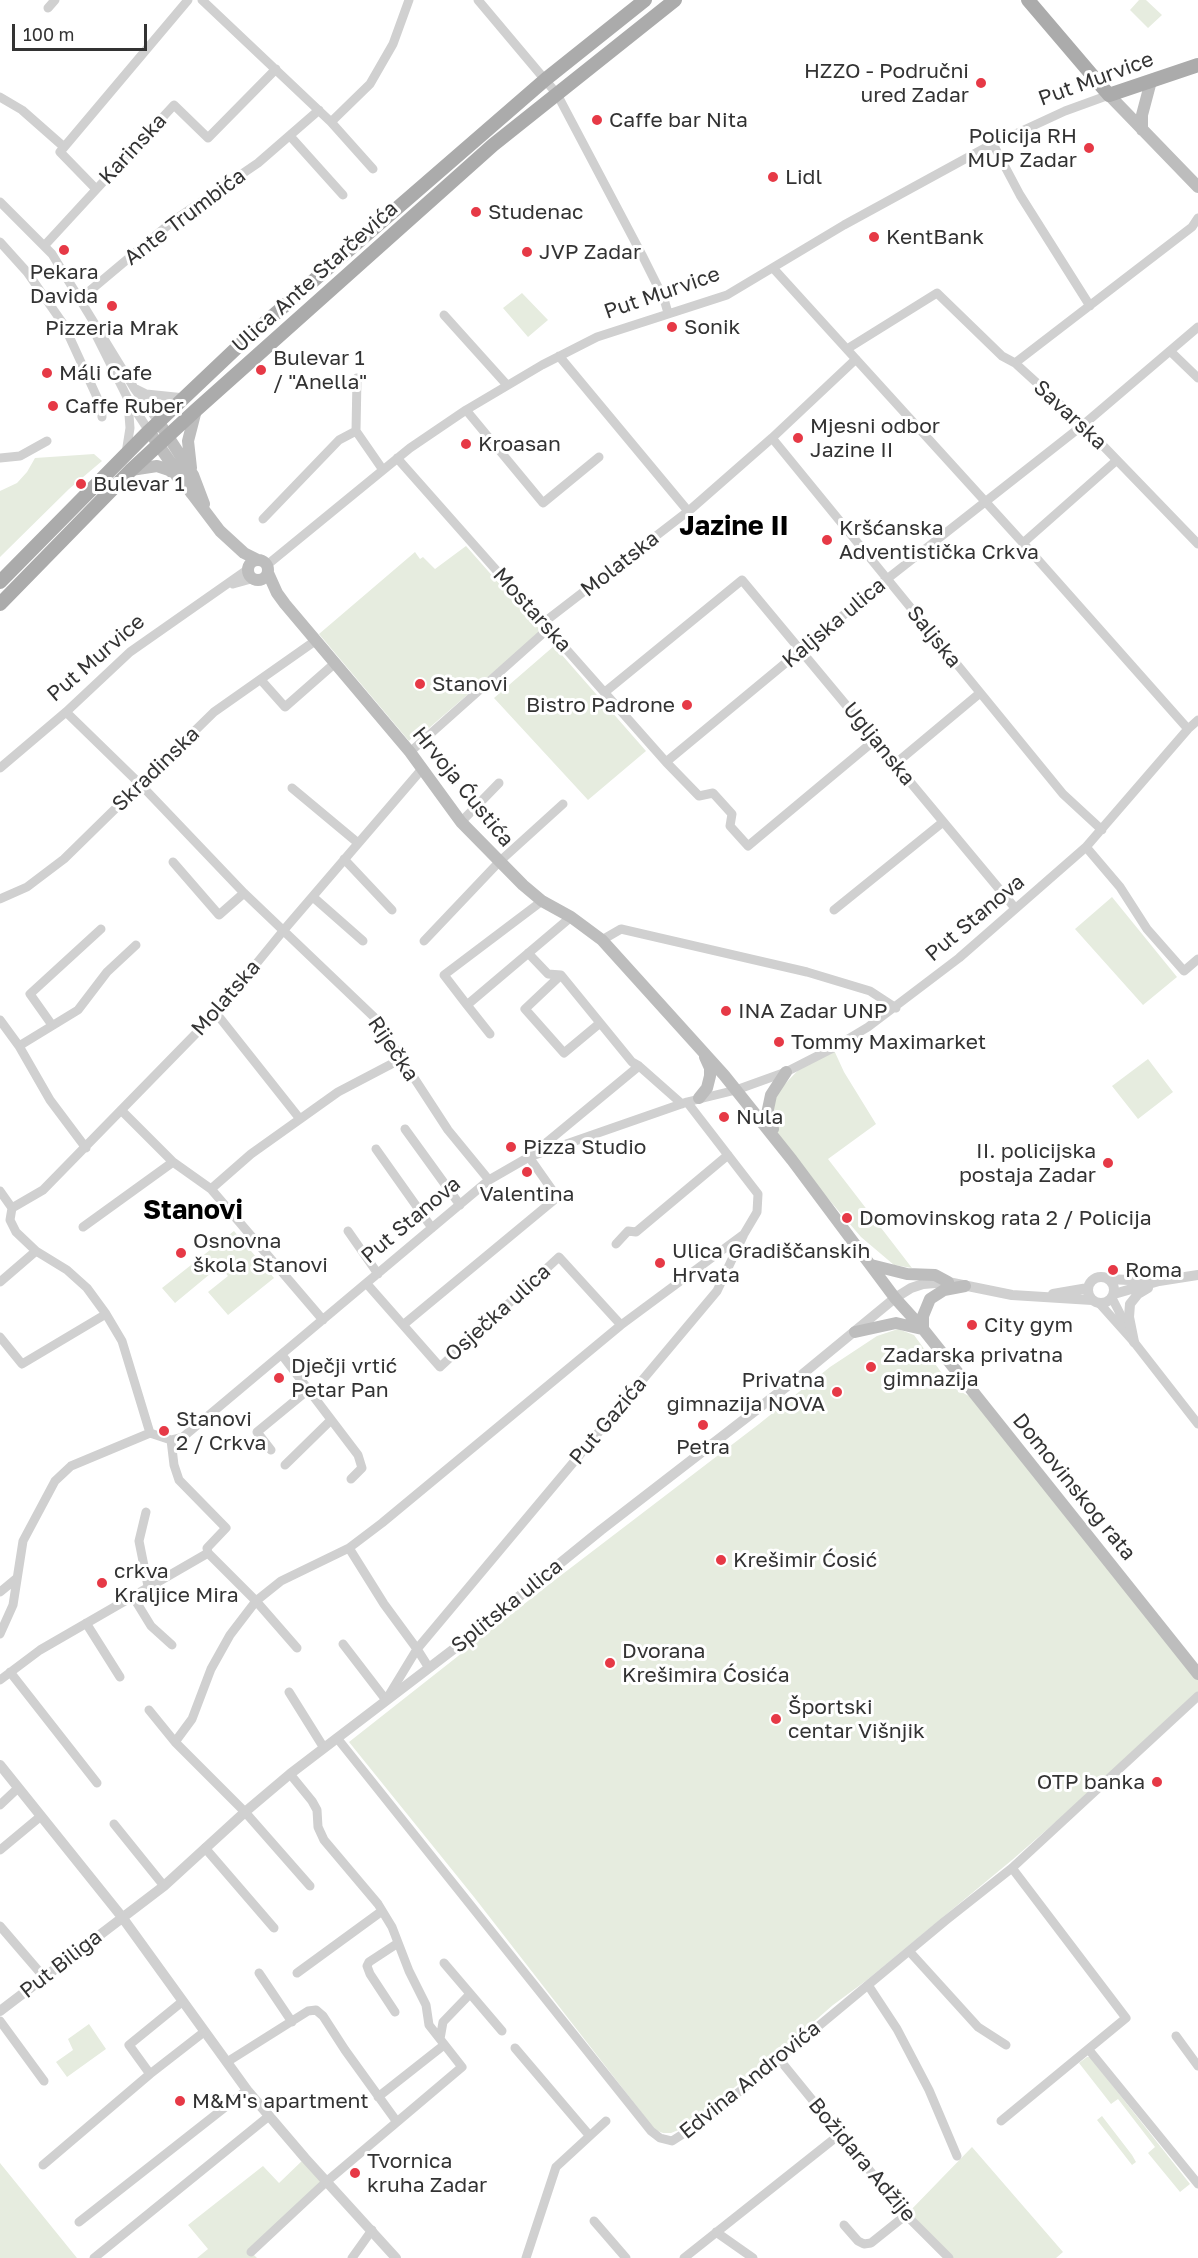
<!DOCTYPE html>
<html>
<head>
<meta charset="utf-8">
<style>
  body { margin:0 }
  #map { position:relative; width:1198px; height:2258px; overflow:hidden; background:#fff; font-family:"Golos Text",sans-serif }
  canvas { display:block }
  .scale { position:absolute; left:12px; top:24px; width:135px; height:27px; box-sizing:border-box; border:3px solid #333; border-top:0; padding-left:8px; font-size:18px; line-height:21px; white-space:nowrap; color:#333; -webkit-text-stroke:4px #fff; paint-order:stroke }
</style>
</head>
<body>
<div id="map">
<canvas width="1198" height="2258"></canvas>
<div class="scale">100 m</div>
</div>
<script>
const g = document.querySelector('canvas').getContext('2d');
g.lineJoin = 'round';
function fillPath(path, color) { g.fillStyle = color; g.fill(path, 'evenodd'); }
const toPath = rows => new Path2D(rows.map(r => 'M' + r).join(''));
function trace(path, color, width, dash) { g.strokeStyle = color; g.lineWidth = width; g.lineCap = dash ? 'butt' : 'round'; g.setLineDash(dash || []); g.stroke(path); }
function write(font, color, halo, rows, align = 'center') {
  g.font = font + ' "Golos Text",sans-serif'; g.lineWidth = 6; g.setLineDash([]); g.textBaseline = 'middle'; g.strokeStyle = halo; g.fillStyle = color; for (const [text, x, y, turn = 0] of rows) {
    g.save(); g.translate(x, y); g.rotate((+turn || 0) * Math.PI / 180); g.textAlign = isNaN(turn) ? turn : align; if (halo) g.strokeText(text, 0, 0); g.fillText(text, 0, 0); g.restore();
  }
}
const green = toPath([
  [1139,0,1146,0,1162,15,1148,28,1130,10],
  [522,293,548,320,528,337,503,308],
  [94,454,102,461,69,489,0,557,0,491,17,483,27,472,35,458],
  [466,546,541,631,421,735,415,734,409,741,319,634,415,552,420,559,423,557,435,569],
  [554,646,646,751,588,800,494,698],
  [1112,897,1177,977,1143,1005,1075,929],
  [833,1048,844,1072,876,1124,828,1159,912,1268,894,1265,861,1237,758,1117,764,1106,804,1064],
  [1148,1059,1173,1092,1138,1119,1112,1086],
  [234,1231,274,1278,228,1315,208,1292,228,1276,216,1261,207,1268,210,1274,175,1303,162,1288],
  [898,1329,914,1335,952,1387,982,1403,1198,1674,1198,1696,1128,1759,1012,1860,867,1980,833,2005,771,2059,681,2129,671,2133,663,2133,655,2130,474,1897,349,1742,547,1586,759,1424,830,1367,877,1336],
  [89,2024,106,2049,67,2077,56,2062,73,2050,68,2039],
  [1087,2057,1090,2057,1190,2184,1180,2192,1148,2153,1155,2147,1118,2099,1111,2104,1079,2063],
  [1102,2116,1132,2155,1136,2162,1132,2165,1097,2120],
  [972,2147,1063,2252,1056,2258,949,2258,906,2215],
  [305,2158,326,2182,251,2252,257,2258,197,2258,208,2249,188,2225,263,2166,279,2183],
  [0,2163,77,2258,0,2258]
]);
const minor = toPath([
  [202,0,331,122,370,84,393,44,409,0],
  [478,0,557,94,642,255,664,299,668,313],
  [48,8,55,0],
  [0,97,22,110,64,147],
  [331,122,373,169],
  [290,136,343,195],
  [993,144,1020,195,1090,306],
  [96,189,60,152,188,0],
  [0,202,52,254,134,388,158,421],
  [0,242,27,272,64,325,101,406,102,417],
  [45,245,174,105,208,138,276,69],
  [773,268,1023,543],
  [80,299,173,221,258,163,319,110],
  [444,315,507,385],
  [93,329,128,399,149,431],
  [847,349,937,293,1002,356,1015,363,1083,425,1198,544],
  [1170,351,1198,378],
  [559,356,688,511],
  [1015,363,1192,227,1198,218],
  [357,378,356,431,383,470],
  [136,389,146,394,185,398],
  [466,410,543,503,599,457],
  [772,438,1063,794,1102,830],
  [126,453,130,428,128,402],
  [0,458,20,456,47,441],
  [397,458,666,762,699,796,713,793,732,814,730,826,748,846,875,740],
  [1117,460,1023,543,1188,729],
  [263,519,339,440,356,431],
  [267,565,410,448,466,410,542,365,597,337,727,295,844,225,985,148,1065,111,1109,95],
  [233,584,251,579],
  [543,623,691,509,772,438,856,359],
  [261,680,285,707,334,664],
  [605,692,742,580,1015,908],
  [66,712,140,784,244,893,375,1018,448,1130,489,1180],
  [410,752,548,629],
  [666,762,887,579,1083,425,1198,327],
  [895,764,980,693],
  [0,768,66,712,130,652,247,570],
  [292,788,358,843],
  [461,822,499,783],
  [1086,847,1120,887,1147,929,1184,971,1198,959],
  [344,859,392,910],
  [173,862,219,915,244,893],
  [313,897,363,941],
  [0,899,27,887,64,859,214,712,315,641],
  [542,901,444,975,467,1005,571,917],
  [834,910,943,822],
  [602,940,621,929,807,972,870,991,896,1008],
  [424,941,499,862,563,804],
  [528,953,548,974,561,975,632,1062,639,1066,682,1104],
  [561,975,525,1009,564,1053,600,1023],
  [467,1005,490,1034],
  [216,1013,300,1119],
  [0,1020,19,1046,50,1100,86,1148],
  [52,1025,30,994,101,929],
  [19,1046,78,1010,107,972,136,945],
  [121,1110,173,1162,211,1189,323,1320],
  [405,1129,460,1205],
  [376,1149,432,1228],
  [211,1189,251,1154,338,1092,401,1059],
  [0,1191,12,1208,10,1220,16,1232,36,1251,67,1270,87,1288,106,1314,122,1341,150,1433],
  [12,1208,43,1190,216,1013,283,931,422,769],
  [83,1227,173,1162],
  [348,1231,378,1274],
  [616,1244,628,1231,636,1232,728,1155],
  [0,1282,36,1251],
  [367,1284,440,1367,559,1257,621,1325],
  [1112,1298,1128,1329],
  [1100,1304,1134,1342,1198,1424],
  [403,1325,554,1200,555,1194,529,1157,639,1066],
  [0,1337,22,1364,106,1314],
  [282,1355,358,1455,362,1468,351,1479],
  [150,1433,171,1440,183,1437,489,1180,529,1157,687,1102,736,1090,786,1072,833,1048,868,1027,959,958,1086,847,1188,729,1198,720],
  [171,1440,174,1465,179,1480,226,1528,207,1548,208,1553],
  [271,1450,257,1432,308,1390],
  [285,1465,331,1420],
  [146,1512,139,1541,148,1586],
  [349,1548,382,1523,621,1325,744,1234],
  [208,1553,256,1601,281,1581,349,1548,384,1604,417,1649,386,1700,343,1644],
  [0,1592,17,1578],
  [132,1595,151,1626,172,1645],
  [86,1623,120,1677],
  [0,1634,13,1605,23,1541,55,1481,71,1466,150,1433],
  [297,1648,256,1601,230,1635,211,1669,192,1719,175,1742,245,1812,310,1886],
  [429,1668,417,1649,717,1291,744,1234,757,1212,758,1194,687,1102],
  [10,1672,97,1783],
  [0,1680,40,1650,208,1553],
  [289,1692,324,1748],
  [149,1710,175,1742],
  [337,1738,651,2131,660,2138,672,2141,697,2125,744,2088,945,1921,1012,1868,1198,1696],
  [0,1805,18,1788],
  [114,1824,164,1886],
  [205,1848,274,1928],
  [0,1850,41,1816],
  [0,1926,43,1976],
  [909,1951,978,2027,1006,2045],
  [444,1963,502,2031],
  [259,1973,292,2022],
  [297,1973,382,1911],
  [868,1985,897,2029,929,2090,957,2156],
  [395,2012,370,1974,367,1966,369,1962,398,1943],
  [0,2021,44,2081],
  [1176,2036,1198,2066],
  [440,2039,443,2022,470,1994],
  [515,2048,589,2135],
  [1089,2050,1198,2184],
  [779,2059,906,2215,949,2258],
  [227,2062,308,2011,316,2010,323,2016,345,2050,397,2122],
  [150,2074,129,2045,183,2001],
  [378,2097,444,2045],
  [1001,2121,1126,2018,1012,1868],
  [43,2165,150,2074,204,2032],
  [594,2221,626,2258],
  [79,2222,247,2090],
  [844,2225,858,2241,864,2244,871,2243,906,2215],
  [716,2232,753,2258],
  [251,2252,326,2182,462,2067,429,2025,426,2005,409,1971,392,1927,378,1904,324,1840,318,1827,317,1810,312,1801,290,1774],
  [94,2258,269,2116],
  [352,2258,372,2230],
  [526,2258,556,2167,606,2121],
  [684,2258,839,2135]
]);
const tertiary = toPath([
  '1088 1290a13 13 0 1 1 26 0a13 13 0 1 1-26 0Z',
  [1108,1279,1150,1281],
  [1053,1294,1088,1288],
  [1114,1294,1159,1281,1198,1275],
  [1134,1342,1129,1317,1130,1304,1138,1294,1148,1288],
  [0,1765,122,1917,247,2090,305,2158,396,2258],
  [0,2011,164,1886,245,1812,290,1774,463,1642,601,1530,799,1377,895,1298,911,1288,923,1284,948,1282,1012,1295,1092,1300]
]);
const secondary = toPath([
  [1109,95,1198,187],
  [1142,130,1142,115,1151,81],
  [158,421,193,475,204,504],
  [149,431,192,494,220,531,244,553,258,560],
  [191,468,188,441,196,410],
  [131,470,157,466,169,470,178,477],
  '248 570a10 10 0 1 1 20 0a10 10 0 1 1-20 0Z',
  [268,573,277,593,285,604,410,752,461,822,523,885,542,901,571,917,602,940,724,1075,792,1160,895,1298,923,1329,1198,1674],
  [699,1098,707,1088,710,1076,710,1068,705,1057],
  [773,1129,767,1114,771,1095,786,1072],
  [871,1265,907,1274,935,1275,948,1282],
  [923,1329,923,1316,930,1299,944,1290,965,1286],
  [855,1332,896,1323,922,1329]
]);
const primary = toPath([
  [1028,0,1109,95,1198,65],
  [0,582,149,431,245,340,546,79,645,0],
  [0,604,131,470,196,410,493,145,675,0]
]);
const markers = [
  [981,83,6,"#e63946"],
  [597,120,6,"#e63946"],
  [1089,148,6,"#e63946"],
  [773,177,6,"#e63946"],
  [476,212,6,"#e63946"],
  [874,237,6,"#e63946"],
  [64,250,6,"#e63946"],
  [527,252,6,"#e63946"],
  [112,306,6,"#e63946"],
  [672,327,6,"#e63946"],
  [261,370,6,"#e63946"],
  [47,373,6,"#e63946"],
  [53,406,6,"#e63946"],
  [798,438,6,"#e63946"],
  [466,444,6,"#e63946"],
  [81,484,6,"#e63946"],
  [827,540,6,"#e63946"],
  [420,684,6,"#e63946"],
  [687,705,6,"#e63946"],
  [726,1011,6,"#e63946"],
  [779,1042,6,"#e63946"],
  [724,1117,6,"#e63946"],
  [511,1147,6,"#e63946"],
  [1108,1163,6,"#e63946"],
  [527,1172,6,"#e63946"],
  [847,1218,6,"#e63946"],
  [181,1253,6,"#e63946"],
  [660,1263,6,"#e63946"],
  [1113,1270,6,"#e63946"],
  [972,1325,6,"#e63946"],
  [871,1367,6,"#e63946"],
  [279,1378,6,"#e63946"],
  [837,1392,6,"#e63946"],
  [703,1425,6,"#e63946"],
  [164,1431,6,"#e63946"],
  [721,1560,6,"#e63946"],
  [102,1583,6,"#e63946"],
  [610,1663,6,"#e63946"],
  [776,1719,6,"#e63946"],
  [1157,1782,6,"#e63946"],
  [180,2101,6,"#e63946"],
  [355,2173,6,"#e63946"]
];
const poiNames = [
  ["HZZO - Područni",969,71,"right"],
  ["ured Zadar",969,95,"right"],
  ["Caffe bar Nita",609,120],
  ["Policija RH",1077,136,"right"],
  ["MUP Zadar",1077,160,"right"],
  ["Lidl",785,177],
  ["Studenac",488,212],
  ["KentBank",886,237],
  ["JVP Zadar",539,252],
  ["Pekara",64,272,"center"],
  ["Davida",64,296,"center"],
  ["Sonik",684,327],
  ["Pizzeria Mrak",112,328,"center"],
  ["Bulevar 1",273,358],
  ["/ \"Anella\"",273,382],
  ["Máli Cafe",59,373],
  ["Caffe Ruber",65,406],
  ["Mjesni odbor",810,426],
  ["Jazine II",810,450],
  ["Kroasan",478,444],
  ["Bulevar 1",93,484],
  ["Kršćanska",839,528],
  ["Adventistička Crkva",839,552],
  ["Stanovi",432,684],
  ["Bistro Padrone",675,705,"right"],
  ["INA Zadar UNP",738,1011],
  ["Tommy Maximarket",791,1042],
  ["Nula",736,1117],
  ["Pizza Studio",523,1147],
  ["II. policijska",1096,1151,"right"],
  ["postaja Zadar",1096,1175,"right"],
  ["Valentina",527,1194,"center"],
  ["Domovinskog rata 2 / Policija",859,1218],
  ["Osnovna",193,1241],
  ["škola Stanovi",193,1265],
  ["Ulica Gradiščanskih",672,1251],
  ["Hrvata",672,1275],
  ["Roma",1125,1270],
  ["City gym",984,1325],
  ["Zadarska privatna",883,1355],
  ["gimnazija",883,1379],
  ["Dječji vrtić",291,1366],
  ["Petar Pan",291,1390],
  ["Privatna",825,1380,"right"],
  ["gimnazija NOVA",825,1404,"right"],
  ["Stanovi",176,1419],
  ["2 / Crkva",176,1443],
  ["Petra",703,1447,"center"],
  ["Krešimir Ćosić",733,1560],
  ["crkva",114,1571],
  ["Kraljice Mira",114,1595],
  ["Dvorana",622,1651],
  ["Krešimira Ćosića",622,1675],
  ["Športski",788,1707],
  ["centar Višnjik",788,1731],
  ["OTP banka",1145,1782,"right"],
  ["M&M's apartment",192,2101],
  ["Tvornica",367,2161],
  ["kruha Zadar",367,2185]
];
const streetNames = [
  ["Put Murvice",1096,79,-20],
  ["Karinska",133,149,-47],
  ["Ante Trumbića",185,217,-37],
  ["Ulica Ante Starčevića",315,277,-42],
  ["Put Murvice",662,293,-19],
  ["Savarska",1070,415,43],
  ["Molatska",620,564,-38],
  ["Mostarska",532,610,48],
  ["Kaljska ulica",834,623,-40],
  ["Saljska",934,637,51],
  ["Put Murvice",96,658,-41],
  ["Ugljanska",879,744,51],
  ["Skradinska",156,769,-44],
  ["Hrvoja Ćustića",463,787,51],
  ["Put Stanova",975,918,-40],
  ["Molatska",226,998,-49],
  ["Riječka",393,1049,56],
  ["Put Stanova",411,1220,-40],
  ["Osječka ulica",498,1313,-42],
  ["Put Gazića",608,1421,-50],
  ["Domovinskog rata",1074,1487,51],
  ["Splitska ulica",507,1606,-39],
  ["Put Biliga",61,1964,-38],
  ["Edvina Androvića",750,2080,-39],
  ["Božidara Adžije",862,2160,50]
];
const districtNames = [
  ["Jazine II",734,526],
  ["Stanovi",193,1210]
];
fillPath(green, '#e6ecdf');
trace(minor, '#d0d0d0', 9);
trace(tertiary, '#d0d0d0', 10);
trace(secondary, '#bdbdbd', 12);
trace(primary, '#ababab', 14);
for (const [x, y, r, color] of markers) { const dot = new Path2D(); dot.arc(x, y, r, 0, 2 * Math.PI); g.fillStyle = color; g.fill(dot); trace(dot, '#fff', 2); }
write('21px', '#333', '#fff', poiNames, 'left');
write('21px', '#333', '#fff', streetNames);
write('bold 27px', '#000', '#fff', districtNames);
</script>
</body>
</html>
